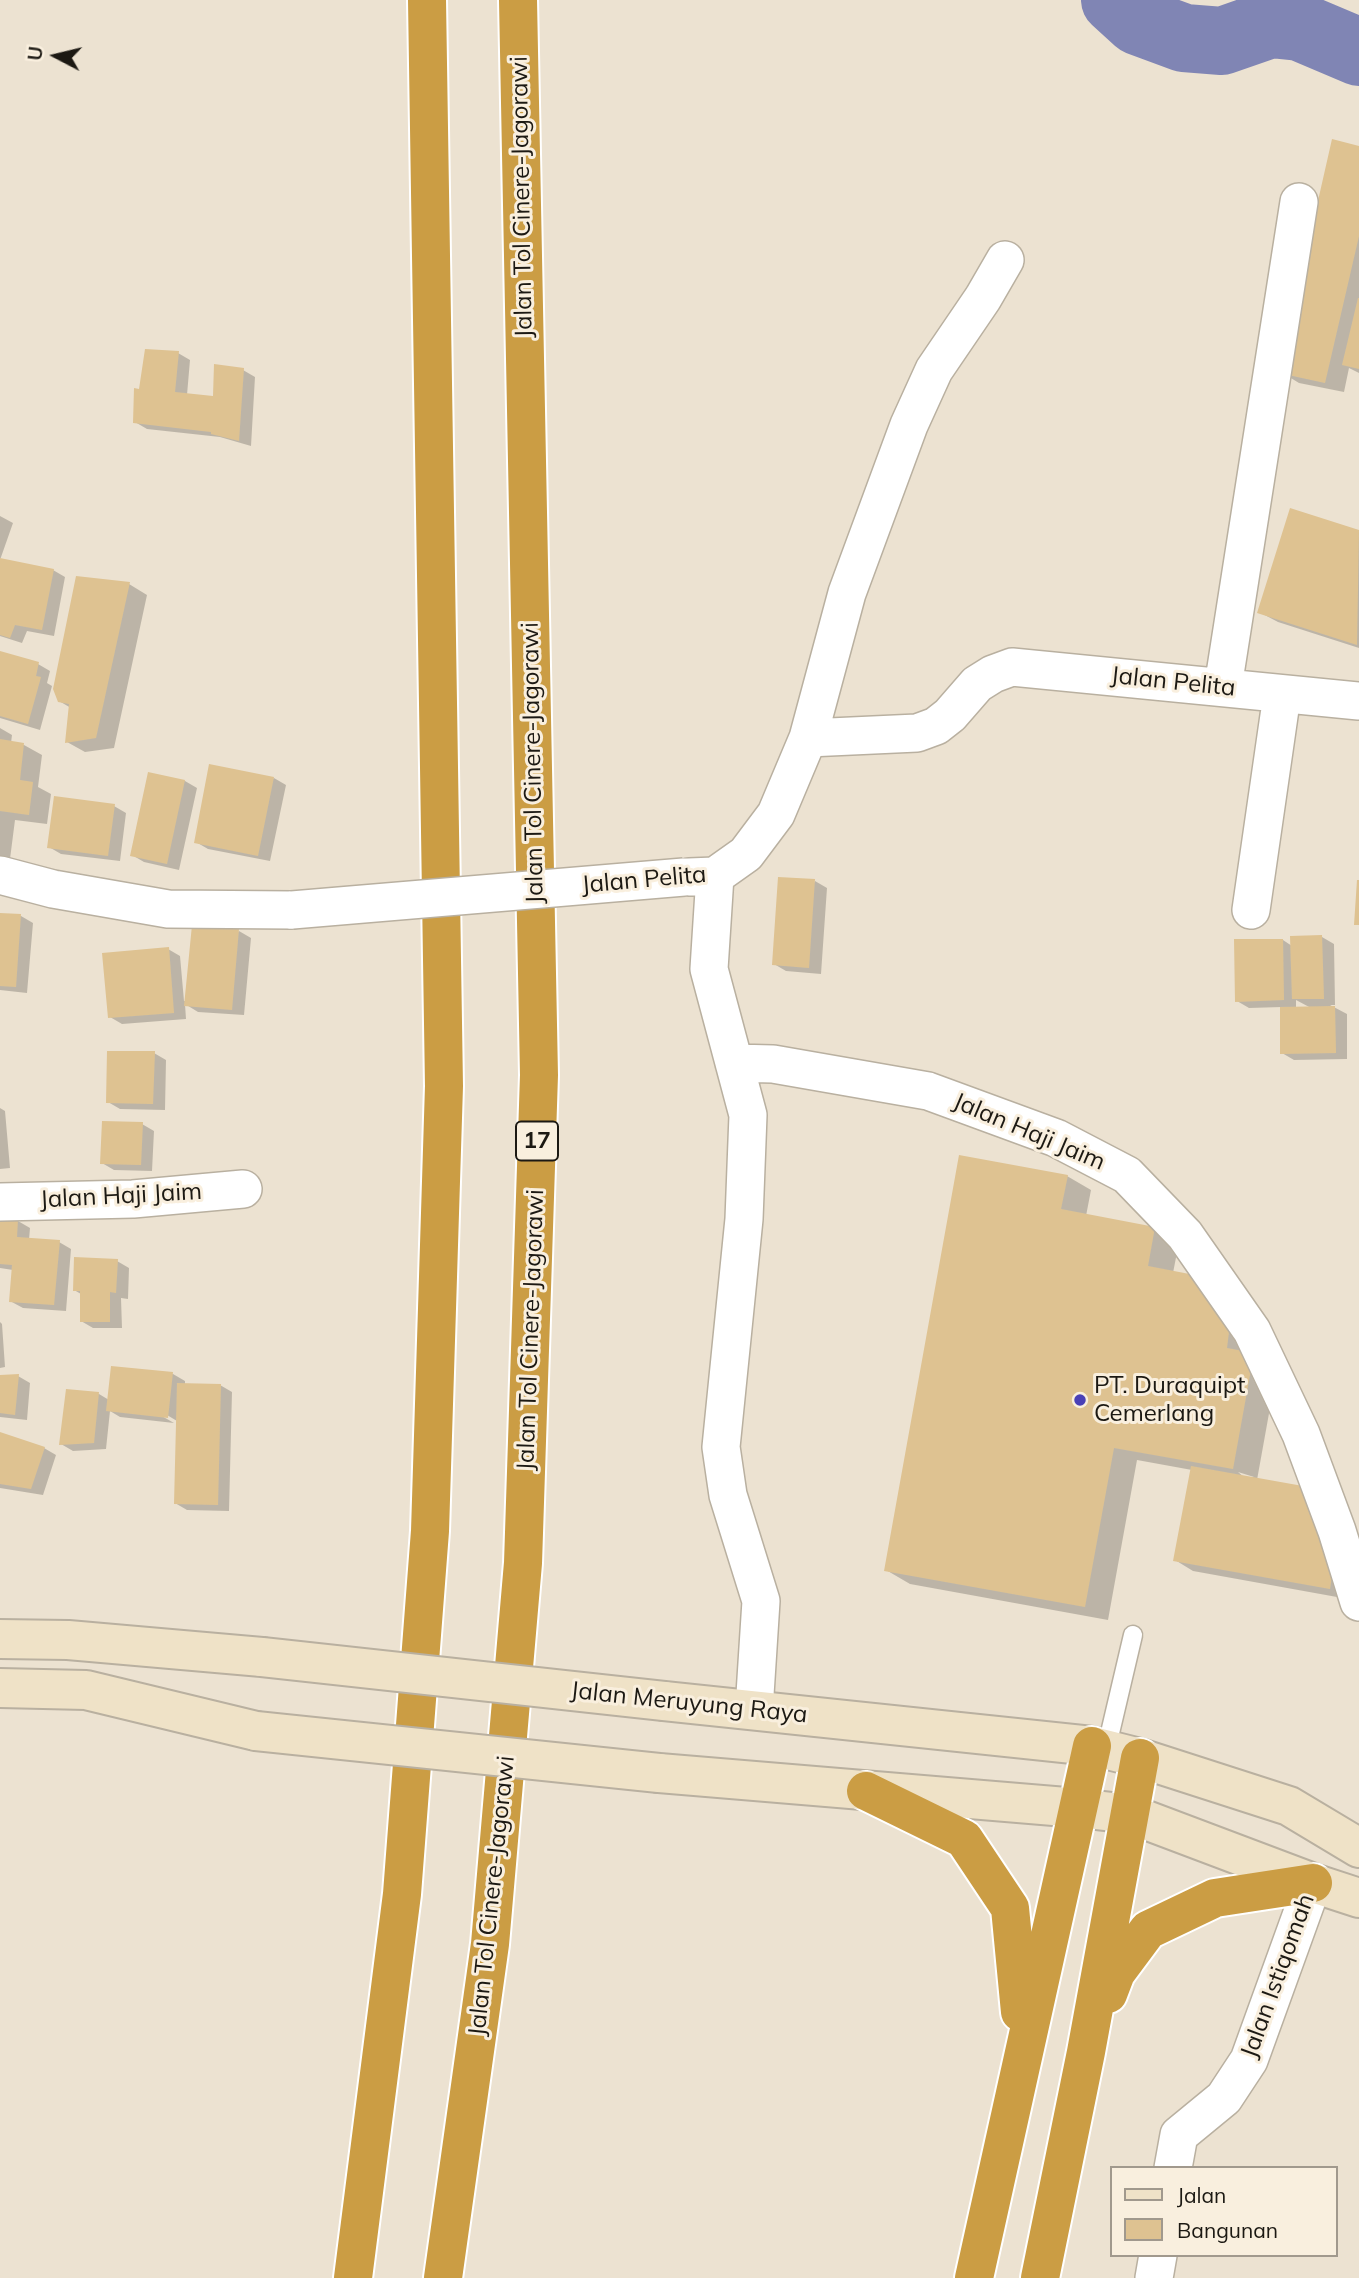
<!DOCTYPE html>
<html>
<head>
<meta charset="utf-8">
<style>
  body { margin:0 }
  #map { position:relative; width:1359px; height:2278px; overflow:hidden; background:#ece2d1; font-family:Mulish,sans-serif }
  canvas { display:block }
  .legend { position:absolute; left:1110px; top:2166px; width:228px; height:91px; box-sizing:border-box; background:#f9efde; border:2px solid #a1998d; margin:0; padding:9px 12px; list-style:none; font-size:21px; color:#1c1913 }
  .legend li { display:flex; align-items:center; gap:14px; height:35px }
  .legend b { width:35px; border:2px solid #a1998d }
  .north { position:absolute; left:21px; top:21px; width:70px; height:70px; -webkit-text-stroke:5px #f9efde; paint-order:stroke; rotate:277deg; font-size:19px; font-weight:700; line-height:28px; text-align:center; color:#1c1913 }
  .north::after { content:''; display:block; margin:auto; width:24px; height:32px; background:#1c1913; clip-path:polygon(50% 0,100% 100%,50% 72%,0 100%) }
</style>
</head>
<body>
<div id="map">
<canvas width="1359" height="2278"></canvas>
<ul class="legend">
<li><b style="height:9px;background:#efe2c7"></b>Jalan</li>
<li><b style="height:19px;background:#dec291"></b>Bangunan</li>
</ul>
<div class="north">U</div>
</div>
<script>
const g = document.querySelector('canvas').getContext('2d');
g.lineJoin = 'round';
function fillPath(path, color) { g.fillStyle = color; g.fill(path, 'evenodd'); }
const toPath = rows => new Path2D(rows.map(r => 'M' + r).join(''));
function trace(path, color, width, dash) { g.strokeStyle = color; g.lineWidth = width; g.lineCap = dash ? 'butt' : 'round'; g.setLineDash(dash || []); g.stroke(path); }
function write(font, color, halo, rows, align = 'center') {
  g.font = font + ' Mulish,sans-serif'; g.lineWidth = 6; g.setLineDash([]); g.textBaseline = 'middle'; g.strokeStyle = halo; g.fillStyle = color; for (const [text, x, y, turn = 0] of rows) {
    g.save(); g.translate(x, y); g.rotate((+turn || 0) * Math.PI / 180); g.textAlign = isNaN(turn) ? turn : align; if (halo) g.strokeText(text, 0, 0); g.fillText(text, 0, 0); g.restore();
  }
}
const shadow = toPath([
  [1359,148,1359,373,1349,368,1344,392,1299,383,1281,372],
  [178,353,190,360,187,395,215,398,243,370,255,377,251,446,220,437,147,429,135,422,140,390],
  [1292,511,1359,532,1359,648,1278,622,1259,612],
  [0,516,13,523,0,560,53,570,65,577,54,636,27,631,22,643,0,636],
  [129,584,147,595,114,748,85,752,67,742,71,708,59,701],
  [0,653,38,664,50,671,47,683,52,686,40,730,0,718],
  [0,728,12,735,11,743,24,745,42,755,38,787,51,794,47,824,15,820,10,859,0,858],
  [149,774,185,781,197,788,179,870,144,862,132,855],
  [274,778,286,785,270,861,208,849,196,842],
  [114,806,126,813,120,861,61,854,49,847],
  [815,881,827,888,821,974,786,971,774,964],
  [0,914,21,916,33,923,27,993,0,990],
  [239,931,251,938,244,1015,198,1012,185,1004,186,1019,122,1024,110,1017,168,949,180,956,184,1001,186,1001],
  [1322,937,1334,944,1335,1005,1330,1005,1347,1014,1347,1059,1294,1060,1282,1053,1282,1007,1249,1008,1237,1001,1283,940,1292,946],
  [1296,1000,1311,1008,1296,1009],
  [154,1053,166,1060,165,1110,120,1109,108,1102],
  [0,1108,5,1111,10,1168,0,1169],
  [142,1124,154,1131,152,1171,114,1170,102,1163],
  [1067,1176,1091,1190,1086,1216,1155,1228,1179,1242,1173,1273,1277,1369,1257,1480,1313,1490,1348,1599,1193,1571,1175,1560,1192,1470,1137,1460,1108,1620,910,1584,886,1570],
  [1238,1472,1254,1477,1244,1477],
  [0,1219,18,1221,30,1228,29,1240,59,1242,71,1249,66,1311,23,1308,10,1301,13,1270,0,1268],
  [117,1261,129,1268,128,1299,121,1298,122,1328,93,1328,81,1321,81,1294,74,1290],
  [0,1322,2,1324,5,1367,0,1368],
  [112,1368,173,1374,185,1381,185,1384,220,1385,232,1392,229,1511,187,1510,175,1503,177,1421,162,1412,160,1415,174,1423,120,1417,110,1411,106,1449,73,1451,61,1444,67,1391,99,1394,109,1400],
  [0,1376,18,1376,30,1383,27,1420,0,1417],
  [0,1434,44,1448,56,1455,43,1495,0,1488]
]);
const river = toPath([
  [1115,0,1138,21,1184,38,1222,41,1271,24,1300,27,1359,52]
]);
const building = toPath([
  [1332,139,1359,146,1359,236,1325,383,1279,373],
  [1358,298,1359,298,1359,369,1342,365],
  [145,349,179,351,175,392,213,396,214,364,244,368,239,441,211,434,211,432,133,423,134,388,139,389],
  [1290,508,1359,530,1357,645,1257,613],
  [0,558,54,569,42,630,15,625,10,638,0,635],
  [76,576,130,582,96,738,65,743,69,704,58,702,53,689],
  [0,651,39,662,36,676,41,677,28,724,0,716],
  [0,739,24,743,20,780,33,782,29,815,0,811],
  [209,764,274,777,258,856,194,843],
  [148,772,185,780,167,864,130,856],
  [54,796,115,804,108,856,47,848],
  [778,877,815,879,809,968,772,965],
  [1357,880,1359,880,1359,925,1354,925],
  [0,913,21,914,16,987,0,986],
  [192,925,239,929,232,1010,184,1006],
  [1322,935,1324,999,1292,999,1290,936],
  [1234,939,1283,939,1284,1000,1235,1002],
  [169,947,174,1013,108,1018,102,953],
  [1335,1006,1336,1053,1280,1054,1280,1007],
  [107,1051,155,1051,153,1104,106,1103],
  [102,1121,143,1122,141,1165,100,1164],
  [959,1155,1068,1175,1061,1209,1155,1227,1148,1266,1205,1277,1231,1316,1227,1348,1254,1353,1233,1469,1114,1448,1085,1607,884,1571],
  [0,1218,18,1219,17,1237,60,1240,54,1305,9,1302,12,1265,0,1264],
  [74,1257,118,1259,116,1293,110,1292,110,1322,80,1322,80,1291,73,1291],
  [111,1366,173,1372,168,1418,106,1411],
  [19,1374,15,1415,0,1413,0,1375],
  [177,1383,221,1384,218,1505,174,1504],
  [66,1389,99,1392,94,1443,59,1445],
  [0,1432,45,1447,31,1489,0,1484],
  [1191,1466,1314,1488,1337,1543,1330,1589,1173,1561]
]);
const service = toPath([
  [1106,1750,1133,1635]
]);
const minor = toPath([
  [1223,687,1299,202],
  [808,738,917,733,936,726,950,715,977,684,993,674,1012,667,1359,701],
  [0,875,53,889,168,909,292,910],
  [715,876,709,969,748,1115,744,1219,721,1447,728,1495,761,1601,754,1710],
  [689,877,715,876,746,854,776,814,808,738,847,593,909,425,934,370,983,298,1005,260],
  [1251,910,1282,695],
  [734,1063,773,1064,928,1091,1056,1138,1127,1175,1185,1235,1252,1331,1301,1434,1337,1531,1359,1602],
  [0,1202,133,1199,243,1189],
  [1173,2168,1179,2135,1224,2098,1249,2060,1313,1883],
  [1154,2278,1158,2255]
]);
const secondary = toPath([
  [0,1639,68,1640,262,1657],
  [0,1688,86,1690,256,1731],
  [664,1701,1092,1746,1140,1758,1289,1806,1359,1848],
  [659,1773,1078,1808,1130,1814,1313,1883,1359,1898]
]);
const motorway = toPath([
  [866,1791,964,1839,1010,1908,1020,2012],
  [1108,1994,1116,1973,1148,1930,1215,1898,1313,1883],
  [353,2278,402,1894,430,1531,444,1086,427,0],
  [443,2278,490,1944,523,1563,539,1075,518,0],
  [974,2278,1092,1746],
  [1040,2278,1086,2052,1140,1758]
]);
const minorBridge = toPath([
  [292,910,684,877]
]);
const secondaryBridge = toPath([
  [262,1657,664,1701],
  [256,1731,659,1773]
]);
const markers = [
  [1080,1400,7,"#4a40b6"]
];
const shields = [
  [537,1141,42]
];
const shieldNames = [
  ["17",537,1141]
];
const streetNames = [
  ["Jalan Tol Cinere-Jagorawi",522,197,-91],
  ["Jalan Pelita",1173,682,6],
  ["Jalan Tol Cinere-Jagorawi",533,763,-91],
  ["Jalan Pelita",644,880,-5],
  ["Jalan Haji Jaim",1029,1132,23],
  ["Jalan Haji Jaim",121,1196,-3],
  ["Jalan Tol Cinere-Jagorawi",531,1330,-88],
  ["Jalan Meruyung Raya",689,1703,6],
  ["Jalan Tol Cinere-Jagorawi",492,1896,-84],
  ["Jalan Istiqomah",1278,1976,-70]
];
const poiNames = [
  ["PT. Duraquipt",1094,1386],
  ["Cemerlang",1094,1414]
];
fillPath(shadow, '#0003');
trace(river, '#8085b4', 68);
fillPath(building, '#dec291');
trace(service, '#b9b0a0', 21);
trace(minor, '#b9b0a0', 40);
trace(secondary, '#b9b0a0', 42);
trace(motorway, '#fff', 42);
trace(service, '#fff', 18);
trace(minor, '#fff', 37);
trace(secondary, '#efe2c7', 38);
trace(motorway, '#cb9d44', 38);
trace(minorBridge, '#b9b0a0', 40, []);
trace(secondaryBridge, '#b9b0a0', 42, []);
trace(minorBridge, '#fff', 37);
trace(secondaryBridge, '#efe2c7', 38);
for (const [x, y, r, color] of markers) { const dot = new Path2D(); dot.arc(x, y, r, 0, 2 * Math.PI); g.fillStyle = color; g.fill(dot); trace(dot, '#f9efde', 2.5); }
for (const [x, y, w] of shields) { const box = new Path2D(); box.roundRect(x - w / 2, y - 19.5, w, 39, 5); g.fillStyle = '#f9efde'; g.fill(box); trace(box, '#1c1913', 2); }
write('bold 23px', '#1c1913', null, shieldNames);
write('24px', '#1c1913', '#f9efde', streetNames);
write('24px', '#1c1913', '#f9efde', poiNames, 'left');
</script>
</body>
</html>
